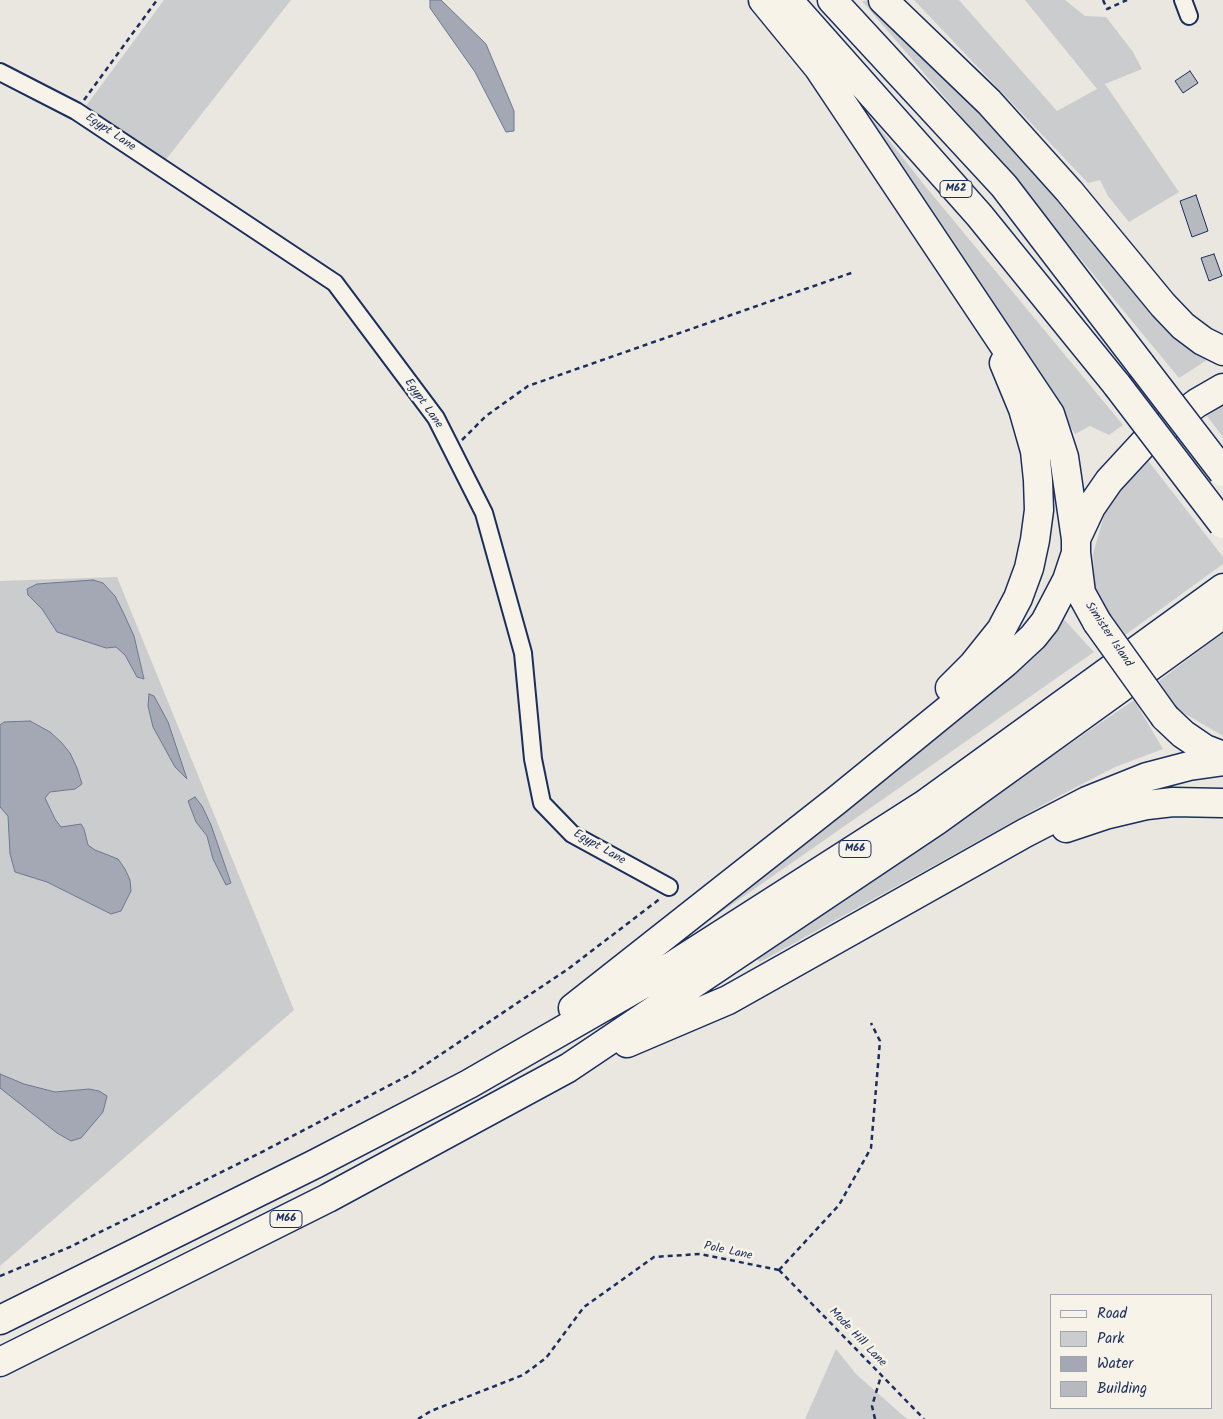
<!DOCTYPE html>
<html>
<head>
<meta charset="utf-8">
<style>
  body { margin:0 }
  #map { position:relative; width:1223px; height:1419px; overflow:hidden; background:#eae7e0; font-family:Kalam,sans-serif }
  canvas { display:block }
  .legend { position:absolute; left:1050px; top:1294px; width:162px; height:115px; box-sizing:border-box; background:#f7f3e8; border:1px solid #9fa5b1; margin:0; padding:6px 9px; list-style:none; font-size:15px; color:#1b2f5e }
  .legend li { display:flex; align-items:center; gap:10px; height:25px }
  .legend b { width:25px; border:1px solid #9fa5b1 }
</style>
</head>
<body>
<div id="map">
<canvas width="1223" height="1419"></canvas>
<ul class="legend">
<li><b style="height:6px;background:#f7f3e8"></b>Road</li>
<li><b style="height:14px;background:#cbcccd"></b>Park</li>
<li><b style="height:14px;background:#a3a8b4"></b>Water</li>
<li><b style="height:14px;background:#b6babf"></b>Building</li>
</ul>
</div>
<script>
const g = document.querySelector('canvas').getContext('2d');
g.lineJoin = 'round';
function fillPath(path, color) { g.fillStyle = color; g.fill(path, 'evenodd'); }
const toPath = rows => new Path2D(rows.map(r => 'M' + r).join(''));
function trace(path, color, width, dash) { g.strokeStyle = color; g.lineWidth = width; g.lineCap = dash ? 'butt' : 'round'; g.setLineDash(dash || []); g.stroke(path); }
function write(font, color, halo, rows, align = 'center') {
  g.font = font + ' Kalam,sans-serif'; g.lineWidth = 5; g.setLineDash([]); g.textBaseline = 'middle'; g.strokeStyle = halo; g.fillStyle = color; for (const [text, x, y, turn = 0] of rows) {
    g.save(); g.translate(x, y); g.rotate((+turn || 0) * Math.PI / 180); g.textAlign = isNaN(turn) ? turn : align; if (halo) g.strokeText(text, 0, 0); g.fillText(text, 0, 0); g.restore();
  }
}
const green = toPath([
  [164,0,291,0,164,162,86,106],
  [872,0,1051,188,1210,358,1179,378,1008,171,862,1],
  [914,0,959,0,1057,111,1097,89,1025,0,1065,0,1085,16,1106,17,1133,52,1142,69,1105,84,1179,192,1129,222,1108,196,1100,180,1088,183],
  [859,102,925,186,1123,425,1109,435,1090,426,1075,434],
  [1223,405,1223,437,1207,416],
  [1146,458,1223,557,1223,564,1125,635,1095,594,1093,554,1105,512,1122,484],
  [117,577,294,1010,0,1266,0,581],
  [1059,614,1094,652,674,945],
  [1223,633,1223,736,1177,709,1159,681],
  [1134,700,1163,749,1115,767,1061,795,760,962,756,958],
  [836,1349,856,1374,907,1419,805,1419]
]);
const water = toPath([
  [430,0,441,0,486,44,514,111,514,131,506,132,475,72,430,8,430,0],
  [93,580,103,583,115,596,123,612,134,636,144,679,137,677,125,655,116,647,106,648,57,632,42,609,28,595,27,589,37,584,93,580],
  [149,694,154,696,168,722,187,779,175,767,153,727,148,706,149,694],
  [30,721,50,732,61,742,70,753,77,768,82,784,75,789,50,792,45,798,55,819,61,827,81,824,84,829,88,845,95,850,118,859,125,869,130,880,131,891,121,911,111,914,47,882,15,872,10,854,8,816,0,807,0,725,4,722,30,721],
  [195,797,202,806,211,825,231,883,226,885,213,859,207,836,196,822,188,801,195,797],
  [0,1074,24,1084,55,1092,89,1089,99,1091,107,1096,103,1112,81,1138,71,1141,57,1133,0,1088,0,1074]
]);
const building = toPath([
  [1190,71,1198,83,1183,93,1175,81,1190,71],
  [1196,195,1208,231,1192,237,1180,201,1196,195],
  [1214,254,1222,276,1209,281,1201,258,1214,254]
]);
const path = toPath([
  [1103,0,1107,9,1127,0],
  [84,100,157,0],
  [462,440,486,416,528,386,854,272],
  [779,1270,839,1205,871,1148,880,1041,871,1023],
  [779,1270,924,1419],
  [0,1276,70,1247,260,1153,413,1073,568,969,661,898],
  [418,1419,431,1411,523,1375,546,1358,584,1307,654,1257,700,1254,779,1270],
  [875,1419,872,1406,881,1376]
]);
const minor = toPath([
  [1183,0,1189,16],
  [0,72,76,111,335,283,436,418,484,513,523,653,533,759,542,803,572,834,669,887]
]);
const motorway = toPath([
  [763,0,818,67,1050,414,1064,457,1076,539],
  [788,0,979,215,1117,385],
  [832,0,1004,186,1141,365],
  [883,0,989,102,1069,191,1163,305,1183,326,1203,341,1223,351],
  [1097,622,1081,593,1076,553,1076,539,1091,507,1109,481,1144,443,1197,403,1223,388],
  [950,688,973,665,1001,630,1018,598,1029,568,1035,540,1039,510,1038,480,1035,451,1023,409,1004,363],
  [1165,717,1183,734,1205,749,1223,756],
  [1066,828,1105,815,1147,805,1173,802,1223,803],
  [573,1008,837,800,1005,663,1033,637,1045,622,1067,580,1076,553],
  [627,1043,728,1000,1025,833,1087,801,1147,777,1189,766,1223,761],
  [0,1320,315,1164,469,1084,650,980,925,804,1223,588],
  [0,1362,328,1198,568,1068,936,821,1223,614]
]);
const motorwayBridge = toPath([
  [1141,365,1223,472],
  [1117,385,1223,524],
  [1097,622,1165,717]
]);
const shields = [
  [956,189,32],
  [855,849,32],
  [286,1219,32]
];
const shieldNames = [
  ["M62",956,189],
  ["M66",855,849],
  ["M66",286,1219]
];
const streetNames = [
  ["Egypt Lane",110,133,34],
  ["Egypt Lane",423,404,55],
  ["Simister Island",1108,635,56],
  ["Egypt Lane",599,848,30],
  ["Pole Lane",728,1252,12],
  ["Mode Hill Lane",857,1338,46]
];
fillPath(green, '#cbcccd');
fillPath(water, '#a3a8b4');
trace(water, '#6d7892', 1);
fillPath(building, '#b6babf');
trace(building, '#1b2f5e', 1);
trace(minor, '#1b2f5e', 20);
trace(motorway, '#1b2f5e', 31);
trace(path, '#1b2f5e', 2.5, [5, 4]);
trace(minor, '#f7f3e8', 16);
trace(motorway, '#f7f3e8', 28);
trace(motorwayBridge, '#1b2f5e', 31, []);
trace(motorwayBridge, '#f7f3e8', 28);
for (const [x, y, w] of shields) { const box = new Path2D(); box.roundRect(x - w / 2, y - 8.5, w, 17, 4); g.fillStyle = '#f7f3e8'; g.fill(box); trace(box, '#1b2f5e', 1); }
write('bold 11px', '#1b2f5e', null, shieldNames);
write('12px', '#1b2f5e', '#f7f3e8', streetNames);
</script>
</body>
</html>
